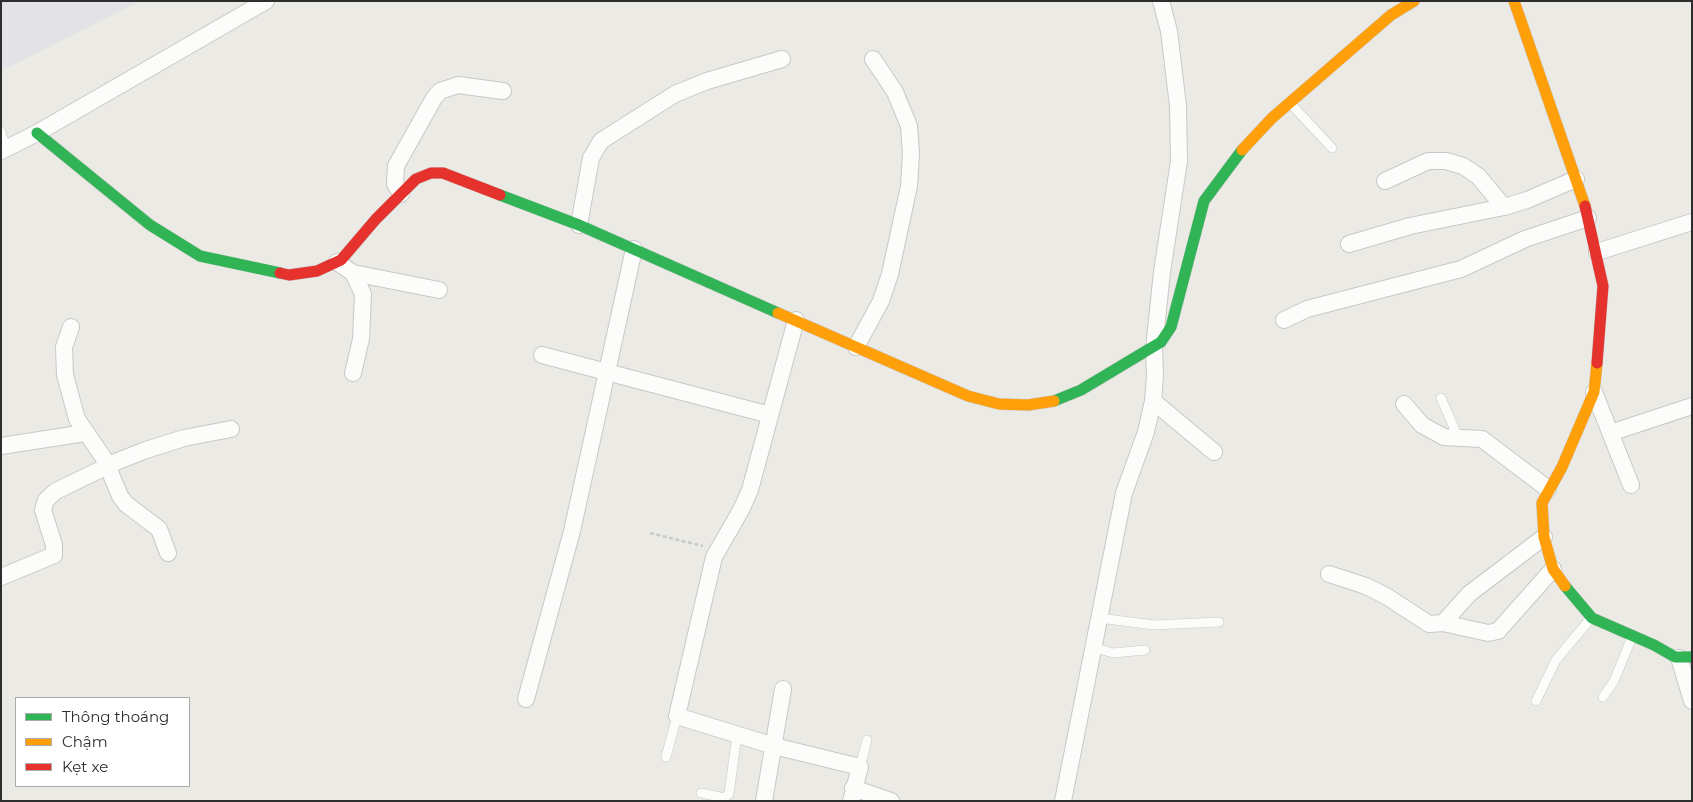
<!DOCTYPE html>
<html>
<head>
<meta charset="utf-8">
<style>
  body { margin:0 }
  #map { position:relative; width:1693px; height:802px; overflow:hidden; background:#eceae4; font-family:Montserrat,sans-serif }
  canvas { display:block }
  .frame { position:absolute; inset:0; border:2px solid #2d2d2d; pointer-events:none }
  .legend { position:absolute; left:15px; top:697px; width:175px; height:90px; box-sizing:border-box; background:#fff; border:1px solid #ababab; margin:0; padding:6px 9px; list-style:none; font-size:15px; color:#2d2d2d }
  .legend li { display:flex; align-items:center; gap:10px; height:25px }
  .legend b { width:25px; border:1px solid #ababab }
</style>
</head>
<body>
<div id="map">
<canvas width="1693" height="802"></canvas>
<div class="frame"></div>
<ul class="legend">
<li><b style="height:6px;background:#30b455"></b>Thông thoáng</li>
<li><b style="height:6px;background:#ff9f0a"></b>Chậm</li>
<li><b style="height:6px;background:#e5322d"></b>Kẹt xe</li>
</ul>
</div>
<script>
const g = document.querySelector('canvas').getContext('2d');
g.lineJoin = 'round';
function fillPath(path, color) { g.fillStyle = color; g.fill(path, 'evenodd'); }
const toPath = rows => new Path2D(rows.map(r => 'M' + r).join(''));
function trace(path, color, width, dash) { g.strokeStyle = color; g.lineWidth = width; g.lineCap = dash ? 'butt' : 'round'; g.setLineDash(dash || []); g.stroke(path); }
const airport = toPath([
  [1,1,140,1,1,71]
]);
const path = toPath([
  [650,533,703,546]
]);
const lane = toPath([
  [1290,103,1332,148],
  [1,132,6,149],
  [1441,398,1459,439],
  [1099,618,1154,625,1219,622],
  [1093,647,1113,653,1145,650],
  [1603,697,1614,681,1632,637],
  [1536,701,1556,660,1591,618],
  [666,757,677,716],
  [860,767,867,740],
  [701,793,724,798,729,794,737,735]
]);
const street = toPath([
  [1,151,37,133,266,1],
  [1385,181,1428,161,1446,161,1463,166,1478,176,1504,207],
  [401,194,395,184,396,166,434,98,440,91,458,85,503,91],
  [579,225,591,158,601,141,675,94,707,81,782,59],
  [1349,244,1410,226,1504,207,1527,200,1576,179],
  [1597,252,1692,222],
  [337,262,353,273,363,294,361,339,353,373],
  [353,273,439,290],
  [796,320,750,490,741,510,714,557,677,716,774,746,860,767,851,801],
  [1284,320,1307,309,1461,269,1525,239,1588,218],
  [71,327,64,347,65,375,77,419,105,460,120,496,126,504,159,529,168,553],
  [856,347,881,301,890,274,909,186,911,153,909,126,895,92,873,59],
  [542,355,770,415],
  [1594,392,1631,485],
  [1153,401,1214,452],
  [1404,404,1422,425,1444,437,1482,439,1548,489],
  [1610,433,1692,406],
  [1,446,85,433],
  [1329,574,1366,586,1386,596,1429,624,1443,623,1488,633,1498,631,1553,569],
  [1,577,54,555,54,545,43,510,46,500,56,491,118,461,146,450,184,438,231,429],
  [1443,623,1469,594,1544,537],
  [1679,658,1692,701],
  [526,699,572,531,634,249],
  [853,788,891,801],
  [764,801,783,689],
  [1063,801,1124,493,1146,432,1153,401,1155,376,1154,348,1162,272,1179,161,1178,106,1169,31,1161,1]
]);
const fast = toPath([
  [37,133,150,225,200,256,280,273],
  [500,195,579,225,778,313],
  [1054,401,1081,390,1161,342,1171,327,1204,201,1242,150],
  [1565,586,1592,618,1654,645,1675,657,1692,657]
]);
const slow = toPath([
  [1514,1,1585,206],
  [1242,150,1272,118,1391,15,1414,1],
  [778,313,968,396,999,404,1028,405,1054,401],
  [1565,586,1553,569,1544,537,1542,503,1562,467,1594,392,1597,363]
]);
const jam = toPath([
  [1585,206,1603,286,1597,363],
  [280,273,289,275,317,271,341,260,376,219,416,179,431,173,443,173,500,195]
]);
fillPath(airport, '#e3e2e6');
trace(lane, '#c9c8c8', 10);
trace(street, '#c9c8c8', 18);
trace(fast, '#c9c8c8', 12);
trace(slow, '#c9c8c8', 12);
trace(jam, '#c9c8c8', 12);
trace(path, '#cacac9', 2.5, [4, 2.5]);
trace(lane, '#fcfcfb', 9);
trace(street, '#fcfcfb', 16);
trace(fast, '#30b455', 11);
trace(slow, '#ff9f0a', 11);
trace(jam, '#e5322d', 11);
</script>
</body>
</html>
